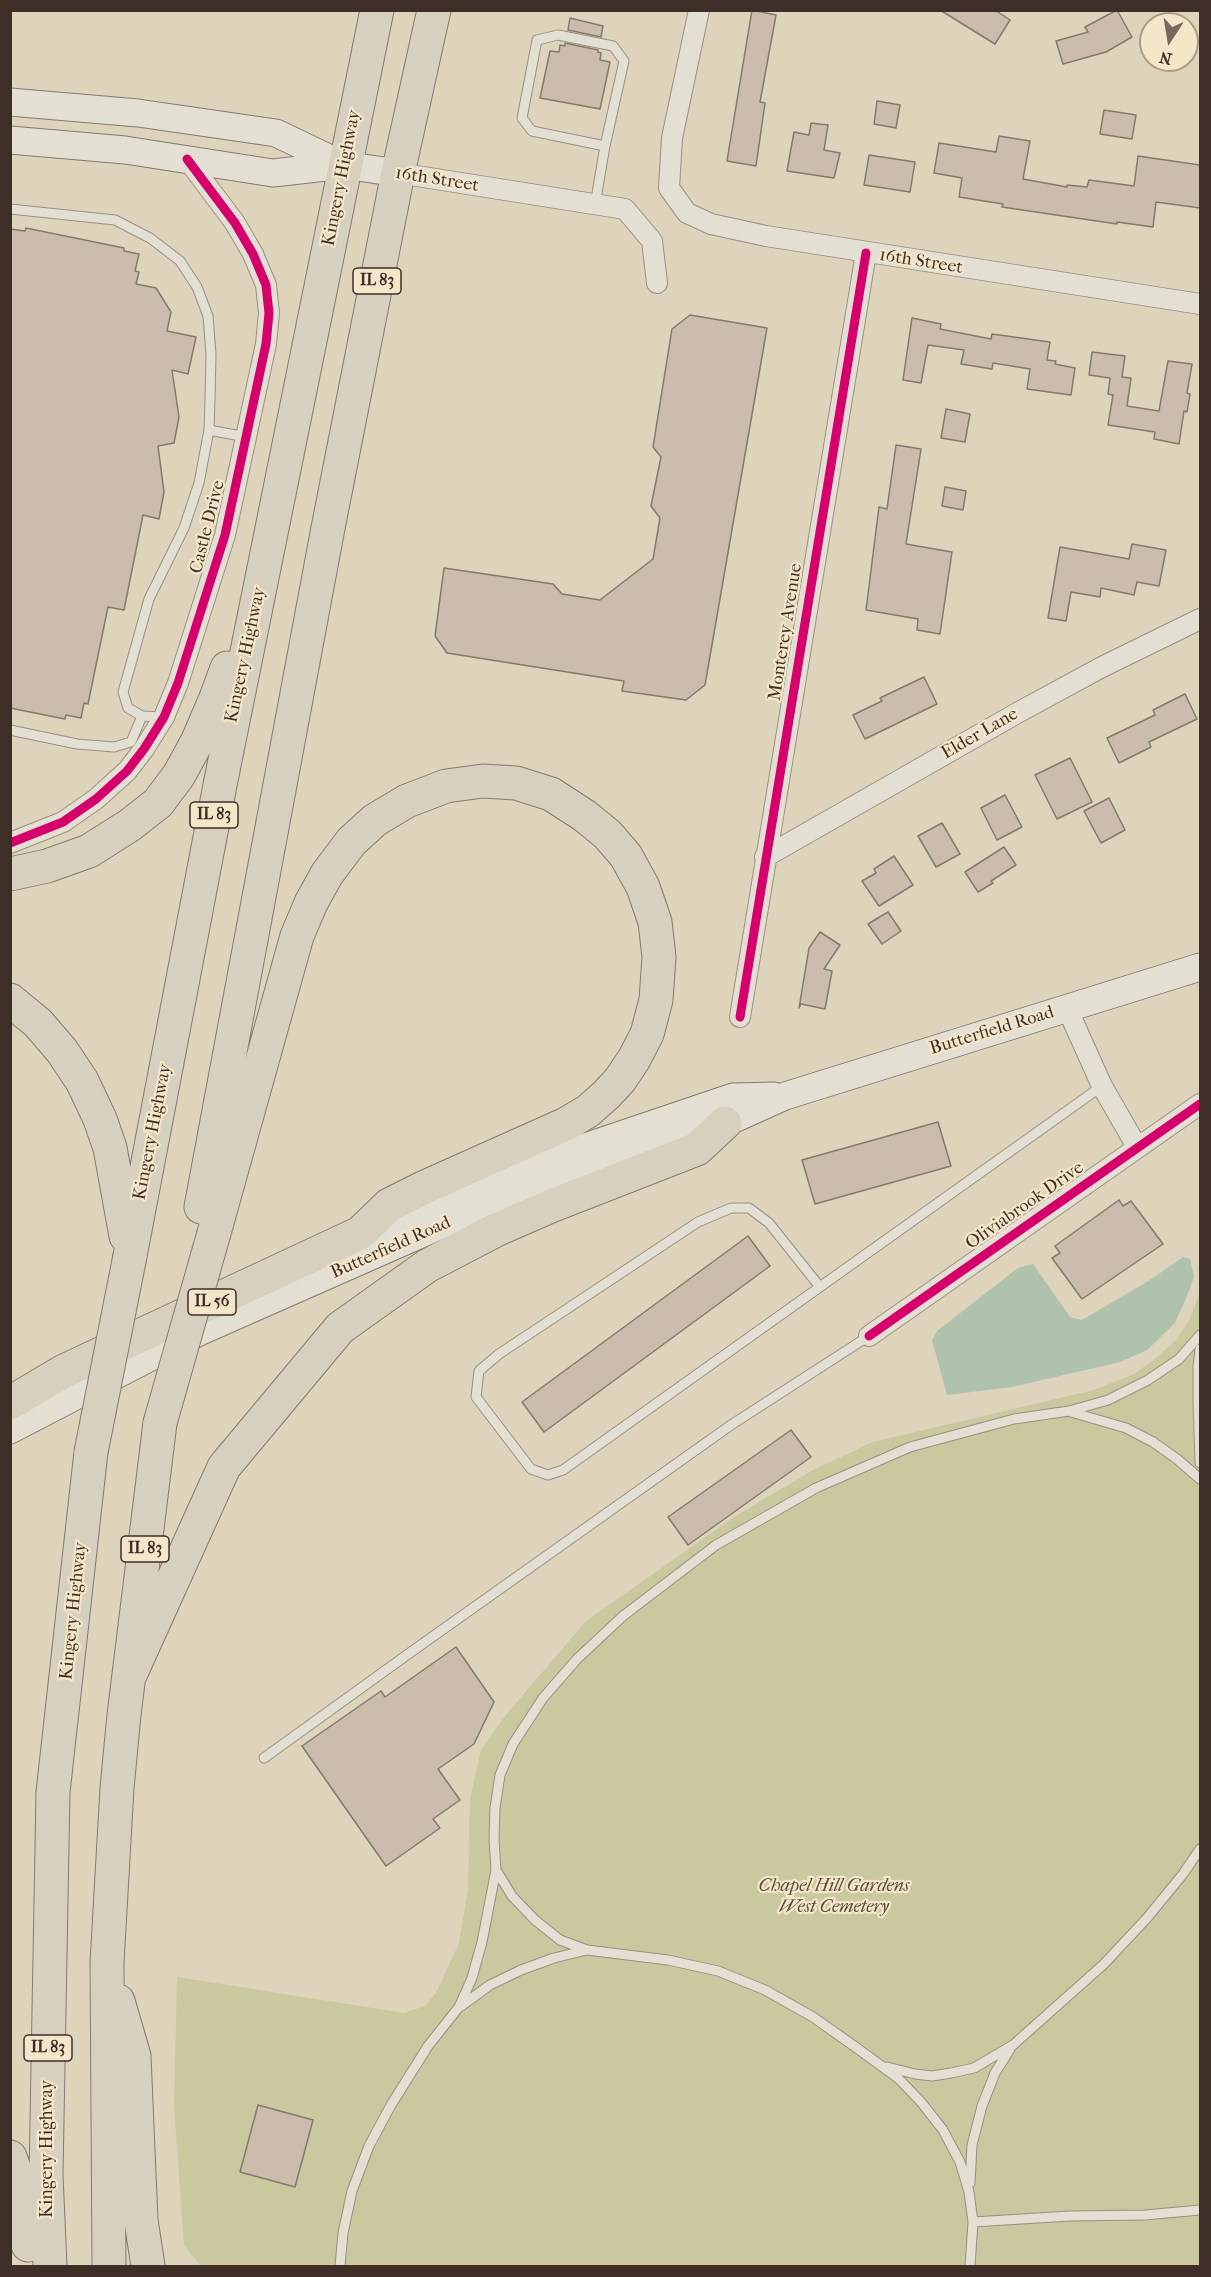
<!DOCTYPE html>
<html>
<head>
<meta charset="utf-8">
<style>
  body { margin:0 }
  #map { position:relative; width:1211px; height:2277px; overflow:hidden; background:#ded3bb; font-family:"IM FELL French Canon",serif }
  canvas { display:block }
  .frame { position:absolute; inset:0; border:12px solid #3f2e28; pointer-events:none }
  .north { position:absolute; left:1139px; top:12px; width:60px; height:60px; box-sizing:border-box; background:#f3e6c9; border:2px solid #ab9c89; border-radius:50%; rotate:192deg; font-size:16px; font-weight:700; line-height:24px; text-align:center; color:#3f2e28 }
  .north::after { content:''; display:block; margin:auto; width:21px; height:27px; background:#77685b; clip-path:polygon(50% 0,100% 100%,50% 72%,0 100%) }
</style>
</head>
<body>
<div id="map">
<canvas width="1211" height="2277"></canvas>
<div class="frame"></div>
<div class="north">N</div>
</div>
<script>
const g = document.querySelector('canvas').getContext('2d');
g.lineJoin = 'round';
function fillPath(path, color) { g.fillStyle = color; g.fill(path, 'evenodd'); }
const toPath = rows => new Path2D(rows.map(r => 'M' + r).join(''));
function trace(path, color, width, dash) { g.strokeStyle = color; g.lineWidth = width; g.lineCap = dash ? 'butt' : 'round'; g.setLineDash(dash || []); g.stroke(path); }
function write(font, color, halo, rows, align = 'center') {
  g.font = font + ' "IM FELL French Canon",serif'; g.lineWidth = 4.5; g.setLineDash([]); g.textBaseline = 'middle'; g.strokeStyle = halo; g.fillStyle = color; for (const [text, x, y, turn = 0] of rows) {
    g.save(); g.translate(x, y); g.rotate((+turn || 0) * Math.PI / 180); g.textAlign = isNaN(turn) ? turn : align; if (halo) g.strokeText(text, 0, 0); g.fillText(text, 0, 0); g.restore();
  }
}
const green = toPath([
  [1200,1291,1200,2266,201,2266,184,2245,174,2107,177,1977,404,2013,425,2006,436,1993,459,1943,468,1890,470,1799,481,1750,505,1716,586,1621,734,1517,813,1470,873,1442,1094,1390,1134,1374,1156,1358,1176,1340,1189,1321]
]);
const water = toPath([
  [1183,1257,1190,1259,1194,1277,1187,1296,1175,1323,1147,1350,1120,1362,1012,1387,947,1395,932,1340,937,1331,1018,1268,1033,1264,1070,1317,1082,1320,1150,1280]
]);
const building = toPath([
  [752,10,776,15,760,102,765,103,756,166,727,161,752,10],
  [940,10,995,10,1010,20,995,44,940,10],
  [1117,10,1132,37,1106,52,1063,64,1056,41,1088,32,1085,27,1117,10],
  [570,18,603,26,601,37,568,30,570,18],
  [565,43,598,50,598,52,601,53,600,60,610,62,600,109,540,98,550,51,559,52,560,45,565,46,565,43],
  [877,101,900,105,896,128,874,124,877,101],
  [1104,110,1136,115,1132,139,1100,134,1104,110],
  [811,123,828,125,824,150,840,153,834,178,787,171,794,132,809,135,811,123],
  [999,136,1030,141,1023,179,1067,187,1067,185,1087,187,1089,180,1134,186,1138,156,1200,165,1200,208,1156,202,1153,227,1117,222,1117,224,1002,207,1003,204,959,197,962,178,934,173,939,143,996,152,999,136],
  [869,155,915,162,910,192,864,185,869,155],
  [26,228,124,248,124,251,139,254,135,271,139,272,136,284,156,288,171,312,167,331,196,337,188,374,172,370,179,417,174,443,158,446,164,492,159,519,143,515,124,610,108,607,88,704,84,703,81,718,66,715,65,719,10,708,10,229,25,231,26,228],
  [690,315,767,328,705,685,686,700,622,691,624,681,447,653,435,636,444,568,553,584,562,594,600,600,653,559,660,518,651,506,661,457,653,447,672,329,690,315],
  [912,318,941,324,940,329,991,339,992,334,1050,342,1047,360,1056,361,1055,364,1075,368,1071,395,1027,389,1030,369,993,363,992,369,961,364,964,350,928,345,921,383,903,380,912,318],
  [1092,352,1125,356,1122,377,1131,378,1127,406,1159,411,1168,361,1192,364,1187,393,1190,394,1187,412,1184,411,1179,444,1154,439,1155,432,1108,425,1113,395,1108,394,1110,378,1089,375,1092,352],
  [946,409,970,414,965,442,941,438,946,409],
  [896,445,921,449,906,544,952,552,940,634,917,630,918,619,866,610,879,507,887,509,896,445],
  [945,487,966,491,963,510,942,506,945,487],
  [1132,544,1166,550,1159,586,1137,582,1134,595,1101,588,1100,597,1071,592,1066,621,1048,618,1060,547,1129,559,1132,544],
  [924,677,937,704,865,739,853,715,882,701,880,698,924,677],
  [1185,694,1197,719,1149,742,1151,747,1119,763,1107,738,1155,715,1153,710,1185,694],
  [1070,758,1092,802,1057,819,1035,775,1070,758],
  [1005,795,1022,827,997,840,981,808,1005,795],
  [1109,798,1125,830,1101,843,1084,811,1109,798],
  [942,823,960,854,936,867,918,836,942,823],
  [1004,847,1016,865,991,881,993,883,978,892,965,872,1004,847],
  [894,856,913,885,879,906,862,881,876,873,874,869,894,856],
  [888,912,901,931,882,944,868,924,888,912],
  [820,932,840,945,824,969,832,971,825,1009,801,1004,799,1008,809,948,820,932],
  [938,1122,951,1166,815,1204,802,1160,938,1122],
  [1119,1200,1123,1206,1131,1201,1163,1244,1082,1299,1052,1258,1060,1253,1055,1246,1119,1200],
  [748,1236,770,1266,544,1432,522,1402,748,1236],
  [791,1430,811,1457,688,1545,668,1517,791,1430],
  [456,1647,494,1702,474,1744,438,1769,460,1800,433,1819,440,1828,386,1866,302,1746,381,1691,385,1697,456,1647],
  [258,2105,313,2120,295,2187,240,2172,258,2105]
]);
const lane = toPath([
  [595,205,605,146,532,131,522,118,537,40,558,35,613,46,624,61,605,146],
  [10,209,115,220,150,238,180,261,197,287,208,316,211,354,210,399,209,430,199,483,184,528,149,599,123,692,128,708,142,716,164,717],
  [209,430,246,437],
  [10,730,77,744,114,747,131,742,142,716],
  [820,1287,769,1223,749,1208,731,1208,698,1222,499,1354,479,1371,476,1397,531,1469,548,1475,563,1470,1102,1086],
  [1200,1349,1198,1366,1198,1400,1200,1463],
  [1071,1412,1126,1428,1153,1442,1177,1459,1200,1479],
  [264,1758,411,1652,731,1425,869,1336],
  [461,2006,490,1985,521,1970,554,1958,587,1950],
  [887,2067,915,2074,932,2076,951,2073,974,2068,1013,2045,1104,1964,1147,1918,1183,1874,1200,1849],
  [970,2183,972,2145,982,2106,995,2073,1010,2049],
  [973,2222,1070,2216,1145,2215,1200,2210],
  [340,2266,343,2233,352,2191,369,2146,391,2105,428,2046,459,2007,472,1978,482,1942,496,1870],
  [970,2266,973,2222,969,2192,960,2162,943,2130,921,2102,898,2078,854,2046,813,2017,765,1990,718,1971,668,1960,587,1950,560,1940,535,1920,512,1896,496,1870,494,1839,495,1808,500,1775,513,1744,543,1698,577,1659,623,1616,716,1545,816,1488,910,1447,1014,1419,1069,1411,1108,1400,1148,1380,1179,1359,1200,1335]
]);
const street = toPath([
  [699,10,672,138,669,188,687,213,711,224,766,236,1200,304],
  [398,173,625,209,652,241,657,283],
  [10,843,63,822,96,799,127,771,144,749,164,717,178,683,225,535,266,344,269,313,266,285,253,254,235,223,187,159],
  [765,857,1019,712,1102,667,1200,619],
  [1067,1008,1102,1086,1137,1147],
  [740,1017,866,253],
  [869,1336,1200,1104]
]);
const secondary = toPath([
  [10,102,138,113,276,133,343,165],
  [10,140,125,150,273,173,344,165,398,173],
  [377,1226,526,1167,733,1097,774,1096],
  [10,1430,199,1332,437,1227,537,1188,725,1123,785,1096,1200,967]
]);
const highway = toPath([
  [10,874,47,866,89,851,130,825,158,803,179,775,198,740,216,698,227,668],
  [10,1000,38,1023,62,1051,82,1081,100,1119,110,1148,126,1236],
  [201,1207,328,528,398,173,434,10],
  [130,1256,220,785,377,10],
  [10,1403,64,1371,360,1233,389,1205,425,1187,566,1124,588,1111,606,1095,620,1080,634,1059,647,1034,656,1000,659,957,655,922,643,887,626,856,608,835,585,816,551,794,516,783,483,781,446,786,407,801,375,820,351,842,327,874,311,903,297,936,214,1233],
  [130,1675,224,1467,340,1328,427,1266,496,1230,551,1206,697,1149,725,1123],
  [118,2001,134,2056,141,2220,148,2266],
  [10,2157,24,2196,28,2245],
  [50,2266,46,2175,53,1792,91,1452],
  [109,2266,107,1963,117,1788,124,1715,160,1423]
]);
const highwayBridge = toPath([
  [160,1423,214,1233],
  [91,1452,130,1256]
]);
const cycleway = toPath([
  [10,843,63,822,96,799,127,771,144,749,164,717,178,683,225,535,266,344,269,313,266,285,253,254,235,223,187,159],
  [740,1017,866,253],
  [869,1336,1200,1104]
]);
const shields = [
  [377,281,48],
  [214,815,48],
  [212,1302,48],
  [145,1549,48],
  [48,2048,48]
];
const shieldNames = [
  ["IL 83",377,281],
  ["IL 83",214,815],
  ["IL 56",212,1302],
  ["IL 83",145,1549],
  ["IL 83",48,2048]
];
const streetNames = [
  ["Kingery Highway",342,178,-79],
  ["16th Street",437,180,9],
  ["16th Street",921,262,9],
  ["Castle Drive",208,527,-76],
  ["Monterey Avenue",786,632,-81],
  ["Kingery Highway",246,655,-78],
  ["Elder Lane",980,734,-30],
  ["Butterfield Road",992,1031,-17],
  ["Kingery Highway",153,1132,-79],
  ["Oliviabrook Drive",1025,1206,-35],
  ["Butterfield Road",391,1248,-24],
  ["Kingery Highway",74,1611,-84],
  ["Kingery Highway",48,2149,-90]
];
const parkNames = [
  ["Chapel Hill Gardens",834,1887],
  ["West Cemetery",834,1908]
];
fillPath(green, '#cac89f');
fillPath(water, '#aec2ac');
fillPath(building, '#ccbcab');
trace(building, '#837a6e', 1.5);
trace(lane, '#989082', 11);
trace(street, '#989082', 22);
trace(secondary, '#837a6e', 29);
trace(highway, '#837a6e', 35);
trace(lane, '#e4dfd3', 9);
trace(street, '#e4dfd3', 20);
trace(secondary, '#e4dfd3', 27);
trace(highway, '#d8d0be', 33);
trace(highwayBridge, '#837a6e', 35, []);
trace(highwayBridge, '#d8d0be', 33);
trace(cycleway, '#d6006c', 9);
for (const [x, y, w] of shields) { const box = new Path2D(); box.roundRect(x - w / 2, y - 13, w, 26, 4.5); g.fillStyle = '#f3e6c9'; g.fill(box); trace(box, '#3f2e28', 1.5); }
write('bold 16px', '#3f2e28', null, shieldNames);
write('18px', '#3f2e28', '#f3e6c9', streetNames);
write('italic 18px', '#584b3b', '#f3e6c9', parkNames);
</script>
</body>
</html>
